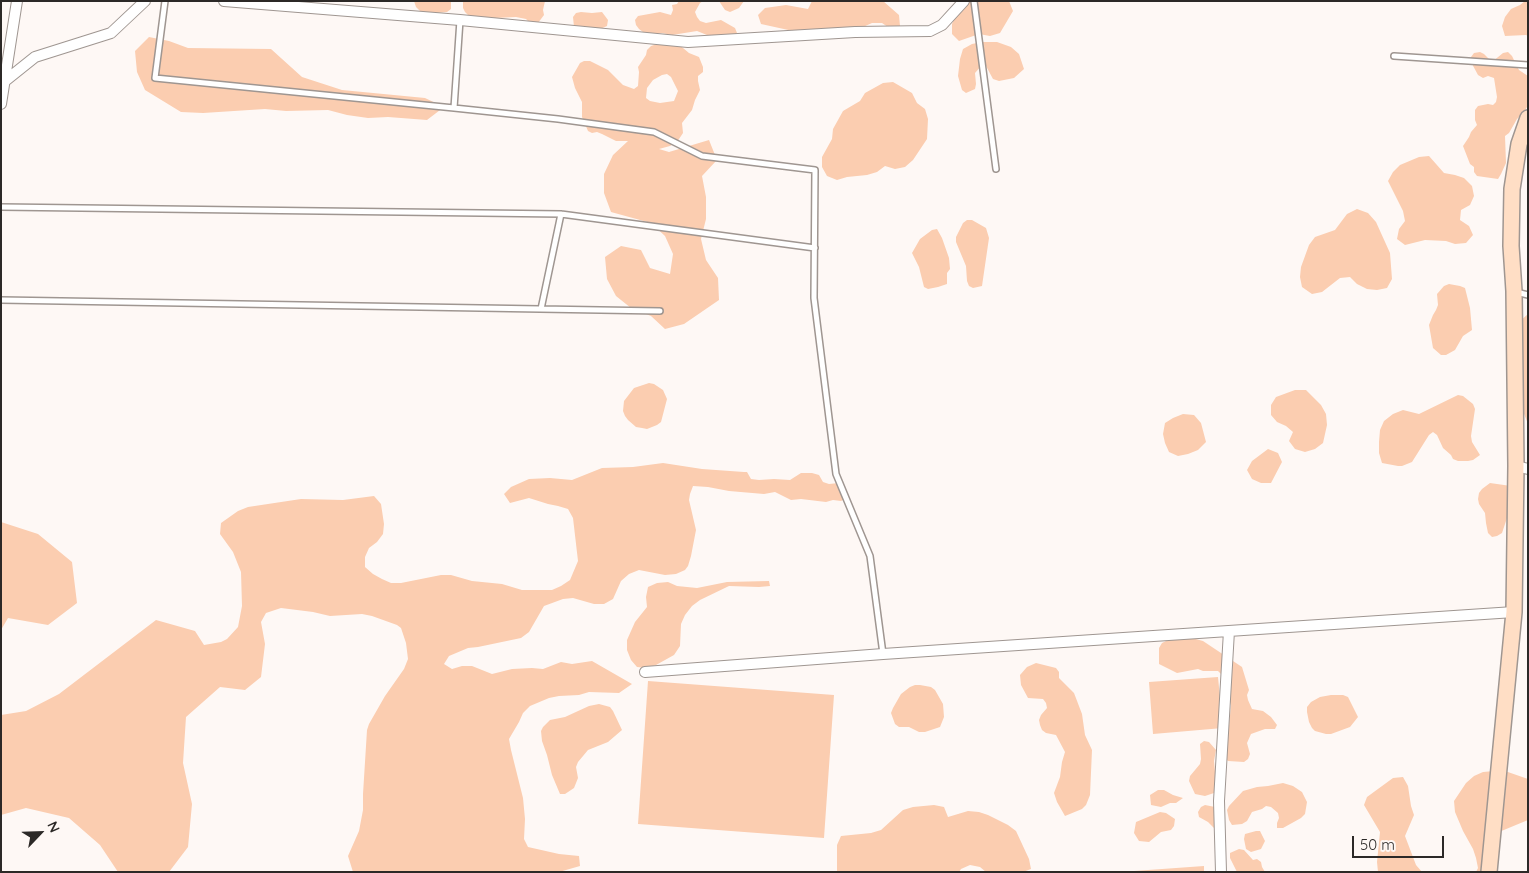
<!DOCTYPE html>
<html>
<head>
<meta charset="utf-8">
<style>
  body { margin:0 }
  #map { position:relative; width:1529px; height:873px; overflow:hidden; background:#fef8f5; font-family:Quicksand,sans-serif }
  canvas { display:block }
  .frame { position:absolute; inset:0; border:2px solid #2c2927; pointer-events:none }
  .north { position:absolute; left:15px; top:808px; width:50px; height:50px; -webkit-text-stroke:4px #fef8f5; paint-order:stroke; rotate:66deg; font-size:14px; font-weight:700; line-height:20px; text-align:center; color:#2c2927 }
  .north::after { content:''; display:block; margin:auto; width:18px; height:22px; background:#2c2927; clip-path:polygon(50% 0,100% 100%,50% 72%,0 100%) }
  .scale { position:absolute; left:1352px; top:836px; width:92px; height:22px; box-sizing:border-box; border:2px solid #2c2927; border-top:0; padding-left:6px; font-size:15px; line-height:18px; white-space:nowrap; color:#2c2927; -webkit-text-stroke:4px #fef8f5; paint-order:stroke }
</style>
</head>
<body>
<div id="map">
<canvas width="1529" height="873"></canvas>
<div class="frame"></div>
<div class="north">N</div>
<div class="scale">50 m</div>
</div>
<script>
const g = document.querySelector('canvas').getContext('2d');
g.lineJoin = 'round';
function fillPath(path, color) { g.fillStyle = color; g.fill(path, 'evenodd'); }
const toPath = rows => new Path2D(rows.map(r => 'M' + r).join(''));
function trace(path, color, width, dash) { g.strokeStyle = color; g.lineWidth = width; g.lineCap = dash ? 'butt' : 'round'; g.setLineDash(dash || []); g.stroke(path); }
const green = toPath([
  [414,1,451,1,451,9,447,12,436,13,425,12,420,11,416,7],
  [463,1,545,1,543,10,544,15,538,23,533,26,526,19,516,17,495,18,475,17,469,16,465,12,463,8],
  [679,1,703,1,700,3,695,12,697,17,700,21,706,23,721,20,735,28,737,33,725,43,715,41,707,35,697,31,672,35,662,33,647,35,639,29,636,25,635,20,638,16,660,12,671,15,673,10,672,5,677,4],
  [719,1,744,1,739,8,730,12,725,10],
  [812,1,883,1,899,15,900,26,891,29,882,23,872,23,863,27,842,27,832,30,822,28,812,32,802,33,761,24,758,15,765,8,786,5,808,9],
  [965,1,1009,1,1013,11,1000,33,990,36,979,34,959,41,952,34,952,24,960,5],
  [1525,1,1528,1,1528,36,1526,35,1505,36,1502,26,1505,17,1511,9,1520,5],
  [581,12,592,13,602,12,608,20,607,26,598,30,574,27,573,17,576,13],
  [149,37,169,41,188,48,271,49,302,77,342,90,425,98,444,107,427,120,388,117,368,118,347,115,328,110,286,111,265,109,203,113,181,112,145,90,137,72,135,51],
  [982,42,997,42,1011,47,1019,54,1024,69,1014,78,999,81,993,79,986,66,982,65,975,73,976,84,975,89,966,93,962,90,958,76,960,59,963,49,972,44],
  [660,43,677,43,689,53,699,57,703,67,703,72,698,76,698,81,700,90,695,100,692,110,682,123,683,133,677,142,670,146,659,149,669,152,709,140,717,160,702,176,706,197,706,219,701,239,706,260,718,278,719,300,684,324,665,329,651,316,631,308,616,296,607,279,605,257,621,246,641,250,650,268,670,274,673,254,665,236,651,223,611,212,604,193,604,174,613,155,628,141,616,141,602,134,597,132,592,133,588,131,582,117,582,102,575,88,572,77,580,63,584,61,590,61,608,70,623,85,634,89,638,86,639,72,638,67,646,55,647,50,651,46],
  [667,74,671,77,678,91,674,101,660,103,650,101,646,98,647,88,653,80,662,75],
  [1480,52,1484,54,1492,62,1503,53,1508,52,1512,56,1519,70,1528,76,1527,107,1524,112,1517,119,1509,133,1505,136,1506,163,1501,174,1498,179,1477,176,1474,172,1474,167,1470,164,1463,146,1469,137,1471,132,1477,125,1475,120,1475,110,1478,106,1488,104,1493,105,1496,102,1497,97,1494,78,1488,76,1483,78,1478,75,1471,62,1471,57,1474,53],
  [893,82,912,93,917,103,925,109,928,119,927,139,913,160,905,167,895,169,885,166,877,172,867,175,847,177,837,180,827,176,822,167,822,157,832,139,833,129,843,111,860,101,865,93,883,83],
  [1429,156,1444,173,1455,175,1464,178,1472,186,1474,196,1470,205,1461,210,1460,220,1469,226,1473,235,1466,243,1455,244,1446,241,1425,240,1405,245,1397,239,1399,229,1405,221,1403,211,1388,181,1393,172,1400,165,1419,157],
  [1357,209,1368,213,1376,222,1390,253,1392,279,1387,288,1377,290,1367,289,1357,284,1350,277,1340,278,1322,292,1312,294,1302,287,1300,277,1301,267,1309,245,1315,237,1335,230,1347,214],
  [967,220,972,220,986,228,989,238,982,286,973,288,969,286,967,281,966,266,956,242,956,237,963,223],
  [937,229,942,238,949,258,950,269,947,273,947,284,938,287,928,289,924,287,919,267,912,253,920,239,932,230],
  [1449,284,1460,286,1465,288,1470,308,1472,330,1463,336,1455,350,1446,355,1441,355,1433,348,1429,325,1433,315,1436,310,1438,305,1437,294,1444,286],
  [1528,314,1528,424,1521,406,1519,322],
  [649,383,654,384,663,390,667,399,661,422,657,425,647,429,642,428,636,427,628,420,625,416,623,411,624,401,634,388],
  [1295,390,1306,390,1321,405,1326,414,1327,425,1323,443,1315,449,1305,452,1295,449,1289,441,1293,432,1286,426,1277,422,1271,415,1271,405,1276,397],
  [1458,395,1463,396,1473,404,1475,409,1471,436,1472,442,1480,455,1473,460,1468,461,1458,461,1453,459,1451,455,1443,448,1437,435,1433,432,1429,435,1412,462,1402,466,1398,466,1382,463,1379,453,1379,442,1380,430,1384,421,1393,414,1403,410,1419,414],
  [1183,414,1194,415,1201,423,1206,442,1198,450,1188,454,1178,456,1169,452,1165,443,1163,434,1165,423,1173,418],
  [1268,449,1278,453,1282,462,1271,483,1261,483,1252,479,1247,470,1252,461],
  [663,463,702,469,744,472,747,472,751,479,759,480,774,479,790,480,801,473,812,473,819,475,823,482,829,484,839,483,845,499,841,501,833,500,826,502,801,499,791,500,775,492,764,494,729,491,708,487,693,486,690,494,689,500,696,530,691,556,688,566,685,570,676,574,665,575,639,570,629,574,621,581,613,599,604,604,594,604,573,598,563,599,544,606,529,632,521,638,478,647,468,648,449,656,444,664,452,669,462,666,472,666,492,674,512,669,532,668,543,669,561,662,572,664,592,661,632,684,619,693,589,692,579,695,559,696,549,698,530,706,523,713,519,722,509,739,511,750,523,798,525,819,524,839,528,847,559,854,579,856,580,866,559,872,353,872,348,856,359,831,363,810,363,794,367,730,369,724,385,696,404,669,408,659,406,643,401,628,397,625,372,616,362,614,330,616,313,612,281,608,266,613,261,622,265,644,261,677,245,690,220,687,186,717,183,763,192,804,188,847,169,872,118,872,100,845,69,818,26,808,1,815,1,715,26,711,59,694,156,620,195,631,204,645,221,642,227,639,238,627,242,606,241,572,233,552,220,534,221,523,238,511,248,507,301,499,343,500,374,496,381,504,384,524,383,534,377,542,369,548,365,557,365,567,373,574,382,579,391,583,401,583,441,575,451,575,472,581,502,584,522,590,552,590,561,586,570,580,578,561,573,518,568,509,558,506,548,504,529,498,510,503,504,494,511,487,529,479,550,478,572,480,602,468,633,467],
  [1490,483,1511,486,1511,514,1507,518,1502,533,1497,536,1492,537,1488,533,1486,523,1485,513,1479,504,1478,499,1479,493,1482,489],
  [1,522,38,534,72,562,77,603,48,625,8,618,1,630],
  [769,581,770,586,759,587,729,586,700,600,692,606,685,615,681,624,680,646,674,655,656,665,647,668,637,667,631,660,627,650,627,640,635,622,647,607,646,597,648,587,657,583,668,582,677,586,697,588,727,582],
  [1172,638,1192,638,1203,641,1242,667,1249,690,1247,695,1248,700,1252,709,1263,711,1271,717,1277,725,1275,729,1265,729,1251,734,1247,743,1250,754,1248,759,1244,762,1228,761,1225,758,1229,726,1231,705,1222,675,1218,671,1203,671,1198,669,1177,673,1159,664,1159,648,1162,643],
  [1036,663,1056,668,1059,672,1059,678,1074,693,1082,714,1085,735,1092,750,1090,795,1086,805,1082,809,1065,816,1057,802,1054,793,1060,777,1062,762,1065,752,1056,735,1046,733,1042,730,1040,725,1039,720,1041,715,1047,708,1046,703,1043,699,1028,698,1021,685,1020,675,1027,667],
  [1218,677,1223,728,1153,734,1149,682],
  [648,681,834,695,824,838,638,824],
  [915,685,920,685,931,687,935,690,943,704,944,717,940,727,925,732,919,732,909,727,899,727,895,724,891,713,893,708,901,694,910,687],
  [1331,695,1343,695,1348,697,1358,717,1350,727,1331,734,1326,734,1315,731,1312,728,1309,722,1307,712,1307,707,1311,702,1320,697],
  [599,704,610,707,613,711,622,730,608,742,588,750,578,762,576,767,578,778,574,788,565,794,560,794,552,775,547,755,542,741,541,731,543,727,550,720,565,717,589,706],
  [1204,741,1209,742,1216,750,1214,761,1216,782,1214,793,1205,796,1195,794,1189,781,1190,776,1200,764,1201,759,1200,744],
  [1494,771,1505,771,1528,779,1528,820,1499,832,1491,872,1476,872,1478,868,1476,858,1473,849,1463,831,1455,812,1454,801,1466,783,1474,776,1483,772],
  [1403,777,1408,786,1411,806,1414,815,1405,836,1416,865,1422,872,1378,872,1377,862,1380,832,1364,805,1367,797,1393,778],
  [1283,783,1293,786,1302,792,1307,802,1305,814,1301,818,1283,828,1277,828,1277,823,1279,818,1278,813,1271,807,1266,806,1262,809,1252,812,1247,821,1242,824,1232,825,1229,820,1227,810,1229,806,1243,791,1257,787,1268,786],
  [1158,790,1164,790,1173,795,1183,798,1176,803,1170,803,1161,807,1151,805,1150,795],
  [934,805,944,807,948,817,968,811,979,812,988,815,1008,825,1016,831,1029,859,1031,869,1023,872,986,872,980,867,970,865,961,869,959,872,837,872,837,845,841,836,871,833,881,830,903,810,913,807],
  [1205,805,1215,807,1215,829,1208,822,1199,817,1198,812,1201,807],
  [1160,812,1166,813,1175,819,1174,826,1171,830,1161,832,1149,842,1139,841,1134,833,1136,822],
  [1256,831,1260,831,1265,841,1261,849,1251,852,1246,849,1244,839,1245,834],
  [1239,849,1244,850,1253,860,1257,859,1261,862,1262,867,1265,872,1237,872,1230,858,1230,853],
  [1204,866,1204,872,1120,872]
]);
const lane = toPath([
  [165,1,155,78,454,108,558,119,654,132,702,156,815,170,814,298,836,474,870,556,883,654],
  [974,1,996,169],
  [1394,56,1528,65],
  [454,108,460,20],
  [1,207,561,214,815,248],
  [1516,292,1528,295],
  [1,300,660,311],
  [541,309,561,214]
]);
const street = toPath([
  [224,1,460,20,688,42,855,32,930,31,942,25,964,1],
  [5,81,35,57,111,33,145,1],
  [1,104,17,1],
  [1516,466,1528,469],
  [645,672,883,654,1514,612],
  [1221,872,1219,801,1229,631]
]);
const secondary = toPath([
  [1489,872,1514,612,1516,466,1514,291,1511,246,1512,189,1519,144,1528,118]
]);
fillPath(green, '#fbcdb0');
trace(lane, '#9f9691', 8);
trace(street, '#9f9691', 12);
trace(secondary, '#9f9691', 18);
trace(lane, '#fff', 5);
trace(street, '#fff', 10);
trace(secondary, '#ffdec5', 15);
</script>
</body>
</html>
